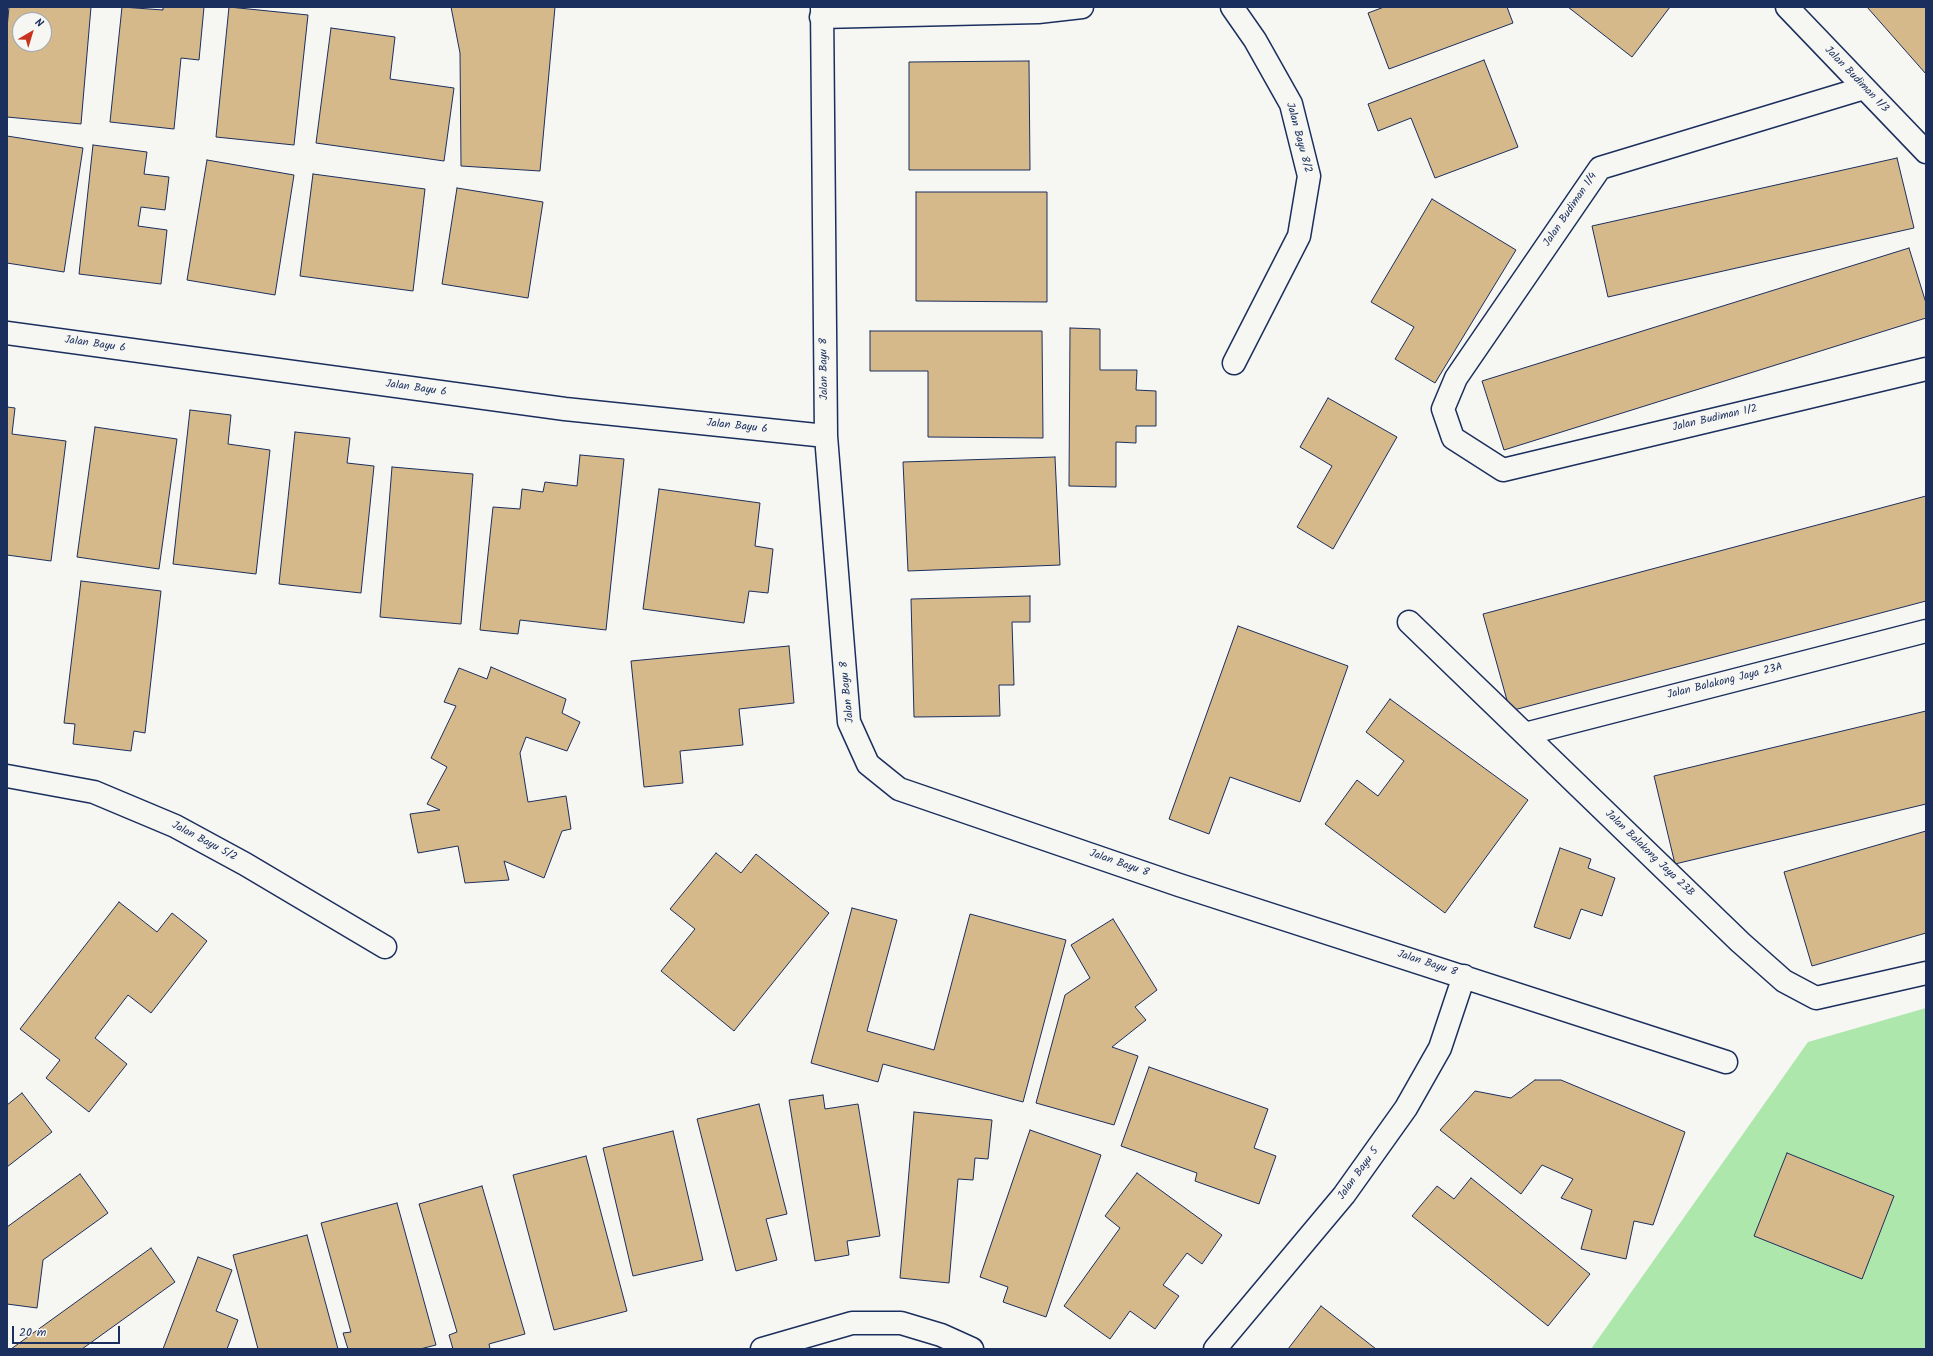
<!DOCTYPE html>
<html>
<head>
<meta charset="utf-8">
<style>
  body { margin:0 }
  #map { position:relative; width:1933px; height:1356px; overflow:hidden; background:#f6f6f2; font-family:Kalam,sans-serif }
  canvas { display:block }
  .frame { position:absolute; inset:0; border:8px solid #1b2f5e; pointer-events:none }
  .north { position:absolute; left:12px; top:12px; width:40px; height:40px; box-sizing:border-box; background:#f6f6f2; border:1px solid #9ea6b7; border-radius:50%; rotate:38deg; font-size:11px; font-weight:700; line-height:16px; text-align:center; color:#1b2f5e }
  .north::after { content:''; display:block; margin:auto; width:14px; height:18px; background:#c8321e; clip-path:polygon(50% 0,100% 100%,50% 72%,0 100%) }
  .scale { position:absolute; left:12px; top:1326px; width:108px; height:18px; box-sizing:border-box; border:2px solid #1b2f5e; border-top:0; padding-left:5px; font-size:12px; line-height:14px; white-space:nowrap; color:#1b2f5e; -webkit-text-stroke:3px #f6f6f2; paint-order:stroke }
</style>
</head>
<body>
<div id="map">
<canvas width="1933" height="1356"></canvas>
<div class="frame"></div>
<div class="north">N</div>
<div class="scale">20 m</div>
</div>
<script>
const g = document.querySelector('canvas').getContext('2d');
g.lineJoin = 'round';
function fillPath(path, color) { g.fillStyle = color; g.fill(path, 'evenodd'); }
const toPath = rows => new Path2D(rows.map(r => 'M' + r).join(''));
function trace(path, color, width, dash) { g.strokeStyle = color; g.lineWidth = width; g.lineCap = dash ? 'butt' : 'round'; g.setLineDash(dash || []); g.stroke(path); }
function write(font, color, halo, rows, align = 'center') {
  g.font = font + ' Kalam,sans-serif'; g.lineWidth = 3; g.setLineDash([]); g.textBaseline = 'middle'; g.strokeStyle = halo; g.fillStyle = color; for (const [text, x, y, turn = 0] of rows) {
    g.save(); g.translate(x, y); g.rotate((+turn || 0) * Math.PI / 180); g.textAlign = isNaN(turn) ? turn : align; if (halo) g.strokeText(text, 0, 0); g.fillText(text, 0, 0); g.restore();
  }
}
const green = toPath([
  [1926,1008,1926,1349,1591,1349,1808,1042]
]);
const building = toPath([
  [9,7,91,7,81,124,7,117,7,28,9,7],
  [20,20,44,20,44,44,20,44,20,20],
  [122,7,163,10,163,7,204,7,199,60,181,58,174,129,110,122,122,7],
  [229,7,308,15,294,145,216,137,229,7],
  [451,7,555,7,540,171,461,166,460,53,451,7],
  [1384,7,1507,7,1513,23,1389,69,1368,13,1384,7],
  [1568,7,1670,7,1632,57,1568,7],
  [1867,7,1926,7,1926,74,1867,7],
  [331,28,395,37,390,79,454,88,444,161,316,143,331,28],
  [1484,60,1518,147,1435,178,1411,118,1378,131,1368,104,1484,60],
  [1029,61,1030,170,909,170,909,62,1029,61],
  [7,136,83,148,64,272,7,263,7,136],
  [93,145,147,152,144,174,169,177,165,210,141,207,138,226,167,230,161,284,79,274,93,145],
  [1897,158,1914,228,1608,297,1592,226,1897,158],
  [207,160,294,175,275,295,187,280,207,160],
  [313,174,425,189,413,291,300,276,313,174],
  [457,188,543,202,528,298,442,284,457,188],
  [916,192,1047,192,1047,302,916,301,916,192],
  [1432,199,1516,250,1435,383,1395,359,1414,327,1371,302,1432,199],
  [1909,248,1926,303,1926,318,1504,450,1482,381,1909,248],
  [1070,328,1100,329,1100,370,1137,370,1136,390,1156,391,1156,426,1136,426,1136,443,1116,442,1116,487,1069,486,1070,328],
  [870,331,1042,331,1043,438,928,437,928,371,870,371,870,331],
  [1328,398,1397,437,1333,549,1297,527,1332,466,1300,447,1328,398],
  [7,407,15,408,12,434,66,441,51,561,7,555,7,407],
  [190,410,231,415,228,444,270,450,256,574,173,564,190,410],
  [95,427,177,439,159,569,77,557,95,427],
  [295,432,350,438,347,463,374,466,361,593,279,584,295,432],
  [580,455,624,459,606,630,520,620,518,634,480,630,493,507,520,509,522,489,543,492,545,482,577,486,580,455],
  [1055,457,1060,565,908,571,903,462,1055,457],
  [392,467,473,474,461,624,380,617,392,467],
  [659,489,760,503,755,546,773,549,768,593,749,591,744,623,643,609,659,489],
  [1926,496,1926,601,1510,711,1483,614,1926,496],
  [81,581,161,591,145,733,134,731,131,751,73,744,75,724,64,723,81,581],
  [1030,596,1030,622,1012,622,1014,685,999,685,1000,716,914,717,911,599,1030,596],
  [1238,626,1348,666,1300,802,1230,777,1209,834,1169,819,1238,626],
  [789,646,794,703,739,709,743,745,680,751,683,783,644,787,631,661,789,646],
  [491,667,566,699,562,713,580,722,567,751,526,737,520,753,528,802,566,796,571,829,562,831,544,878,504,861,509,880,465,883,458,846,418,853,410,814,440,810,427,804,447,767,431,758,456,706,444,702,459,668,487,679,491,667],
  [1390,699,1528,800,1445,913,1325,824,1357,780,1378,796,1404,761,1366,732,1390,699],
  [1926,711,1926,804,1675,864,1654,776,1926,711],
  [1926,831,1926,933,1812,966,1784,872,1926,831],
  [1560,848,1591,859,1588,868,1615,878,1602,916,1581,909,1570,939,1534,927,1560,848],
  [716,853,741,873,756,854,829,913,734,1031,661,971,695,929,670,909,716,853],
  [119,902,157,932,172,913,207,941,151,1013,128,995,95,1038,127,1064,89,1112,46,1078,60,1060,20,1029,119,902],
  [852,908,897,920,867,1031,934,1050,970,914,1066,940,1023,1102,883,1064,878,1082,811,1063,852,908],
  [1113,919,1157,990,1135,1007,1146,1020,1112,1047,1138,1056,1114,1125,1036,1103,1065,995,1090,978,1071,945,1113,919],
  [1149,1067,1268,1109,1254,1148,1276,1156,1259,1204,1195,1181,1197,1173,1121,1146,1149,1067],
  [1535,1080,1561,1080,1685,1132,1653,1225,1634,1221,1626,1259,1581,1249,1592,1210,1561,1198,1573,1179,1542,1165,1521,1194,1440,1130,1475,1091,1511,1098,1535,1080],
  [22,1093,52,1132,7,1167,7,1105,22,1093],
  [823,1095,825,1109,858,1104,880,1236,847,1241,849,1255,815,1261,789,1100,823,1095],
  [759,1104,787,1214,766,1219,777,1260,736,1271,697,1119,759,1104],
  [914,1112,992,1120,988,1159,975,1158,973,1180,958,1179,949,1283,900,1278,914,1112],
  [1030,1130,1101,1155,1046,1317,1003,1302,1008,1287,980,1277,1030,1130],
  [673,1131,703,1260,633,1276,603,1148,673,1131],
  [1787,1153,1894,1196,1862,1279,1754,1236,1787,1153],
  [586,1156,627,1311,554,1330,513,1175,586,1156],
  [1137,1173,1222,1235,1202,1264,1187,1253,1163,1285,1179,1296,1155,1329,1130,1311,1110,1339,1064,1306,1120,1228,1105,1216,1137,1173],
  [80,1174,108,1213,43,1260,37,1308,7,1304,7,1227,80,1174],
  [1471,1178,1590,1274,1548,1326,1412,1216,1437,1186,1454,1199,1471,1178],
  [482,1186,525,1334,489,1344,490,1349,453,1349,449,1335,457,1332,419,1204,482,1186],
  [397,1203,436,1345,420,1349,348,1349,343,1333,351,1332,321,1223,397,1203],
  [307,1235,338,1349,258,1349,233,1255,307,1235],
  [151,1248,175,1282,82,1349,11,1349,151,1248],
  [198,1257,232,1270,216,1311,238,1320,227,1349,163,1349,198,1257],
  [1321,1306,1376,1349,1288,1349,1321,1306]
]);
const minor = toPath([
  [822,7,826,436,849,722,868,764,899,789,1179,885,1726,1062],
  [1232,7,1255,40,1291,104,1309,176,1299,236,1234,363],
  [1787,7,1926,152],
  [821,17,1038,12,1082,7],
  [1864,88,1600,168,1456,378,1443,409,1453,438,1503,470,1926,369],
  [7,333,565,409,826,436],
  [1409,622,1740,942,1784,981,1816,998,1926,973],
  [1525,734,1926,631],
  [7,776,94,792,175,826,245,864,385,947],
  [762,1349,852,1323,901,1323,941,1335,972,1349],
  [1215,1349,1344,1195,1406,1108,1440,1048,1464,976]
]);
const streetNames = [
  ["Jalan Budiman 1/3",1856,80,46],
  ["Jalan Bayu 8/2",1298,138,75],
  ["Jalan Budiman 1/4",1571,210,-56],
  ["Jalan Bayu 6",95,345,8],
  ["Jalan Bayu 8",825,369,-91],
  ["Jalan Bayu 6",416,389,8],
  ["Jalan Budiman 1/2",1715,419,-13],
  ["Jalan Bayu 6",737,427,6],
  ["Jalan Balakong Jaya 23A",1725,682,-14],
  ["Jalan Bayu 8",848,692,-96],
  ["Jalan Bayu 5/2",204,842,28],
  ["Jalan Balakong Jaya 23B",1649,854,44],
  ["Jalan Bayu 8",1119,864,19],
  ["Jalan Bayu 8",1427,964,18],
  ["Jalan Bayu 5",1359,1174,-54]
];
fillPath(green, '#ade7ac');
fillPath(building, '#d6b98a');
trace(building, '#1b2f5e', 1);
trace(minor, '#1b2f5e', 25);
trace(minor, '#f6f6f2', 22);
write('11px', '#1b2f5e', '#f6f6f2', streetNames);
</script>
</body>
</html>
